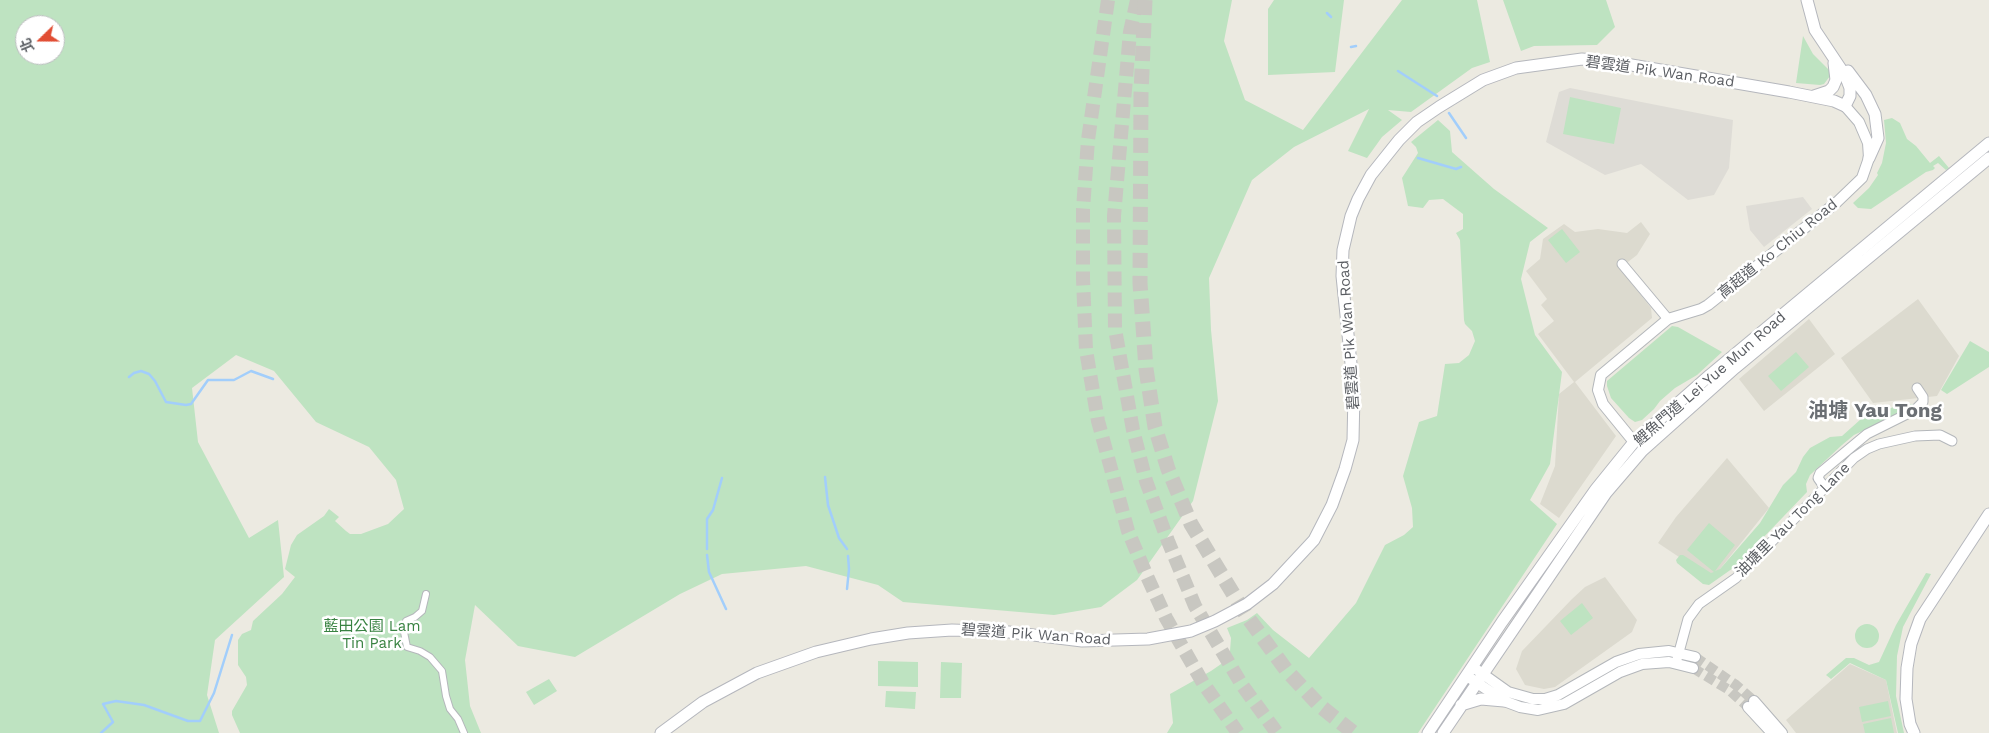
<!DOCTYPE html>
<html>
<head>
<meta charset="utf-8">
<style>
  body { margin:0 }
  #map { position:relative; width:1989px; height:733px; overflow:hidden; background:#eceae1; font-family:"Work Sans","Noto Sans TC",sans-serif }
  canvas { display:block }
  .north { position:absolute; left:15px; top:15px; width:50px; height:50px; box-sizing:border-box; background:#fff; border:1px solid #bdbec0; border-radius:50%; rotate:248deg; font-size:14px; font-weight:700; line-height:20px; text-align:center; color:#5a5d62 }
  .north::after { content:''; display:block; margin:auto; width:18px; height:22px; background:#e14d33; clip-path:polygon(50% 0,100% 100%,50% 72%,0 100%) }
</style>
</head>
<body>
<div id="map">
<canvas width="1989" height="733"></canvas>
<div class="north">北</div>
</div>
<script>
const g = document.querySelector('canvas').getContext('2d');
g.lineJoin = 'round';
function fillPath(path, color) { g.fillStyle = color; g.fill(path, 'evenodd'); }
const toPath = rows => new Path2D(rows.map(r => 'M' + r).join(''));
function trace(path, color, width, dash) { g.strokeStyle = color; g.lineWidth = width; g.lineCap = dash ? 'butt' : 'round'; g.setLineDash(dash || []); g.stroke(path); }
function write(font, color, halo, rows, align = 'center') {
  g.font = font + ' "Work Sans","Noto Sans TC",sans-serif'; g.lineWidth = 5; g.setLineDash([]); g.textBaseline = 'middle'; g.strokeStyle = halo; g.fillStyle = color; for (const [text, x, y, turn = 0] of rows) {
    g.save(); g.translate(x, y); g.rotate((+turn || 0) * Math.PI / 180); g.textAlign = isNaN(turn) ? turn : align; if (halo) g.strokeText(text, 0, 0); g.fillText(text, 0, 0); g.restore();
  }
}
const industrial = toPath([
  [1570,88,1733,120,1729,168,1714,195,1688,200,1641,164,1605,175,1546,142,1559,92],
  [1803,197,1812,209,1764,247,1750,230,1746,206]
]);
const education = toPath([
  [1641,222,1650,234,1637,255,1620,268,1651,308,1652,318,1575,382,1616,436,1559,518,1540,504,1555,466,1559,394,1574,382,1538,334,1554,321,1541,305,1547,299,1526,271,1540,259,1543,239,1564,224,1575,232,1598,229,1627,233],
  [1918,299,1959,356,1937,396,1873,403,1841,358],
  [1809,319,1835,354,1764,411,1739,379],
  [1727,458,1769,508,1712,579,1658,543,1676,517],
  [1605,577,1637,620,1632,632,1555,687,1544,689,1525,685,1516,669,1522,651,1572,599,1585,587],
  [1850,664,1886,680,1897,733,1796,733,1786,720]
]);
const green = toPath([
  [0,0,1232,0,1224,41,1245,100,1303,130,1402,0,1477,0,1490,62,1472,68,1411,112,1388,110,1402,120,1382,137,1367,158,1348,151,1369,109,1294,147,1252,180,1209,278,1211,330,1218,401,1193,501,1137,580,1101,607,1054,615,903,602,878,585,806,566,722,574,680,594,575,657,518,646,475,605,465,660,470,706,481,733,240,733,232,715,232,711,247,685,246,677,238,665,238,640,242,634,251,630,253,621,282,594,295,577,285,569,291,545,297,535,324,516,329,509,339,517,335,521,346,531,350,534,361,534,388,524,404,509,396,480,369,447,316,422,274,371,236,355,192,388,198,442,249,538,278,520,284,577,215,640,207,695,219,733,0,733],
  [25,25,55,25,55,55,25,55],
  [1274,0,1344,0,1335,72,1268,75,1268,9],
  [1503,0,1606,0,1615,27,1597,45,1534,46,1521,51],
  [1803,36,1813,54,1829,70,1830,76,1824,84,1820,85,1796,83],
  [1570,97,1621,108,1614,144,1563,134],
  [1892,118,1900,123,1907,139,1916,146,1930,163,1939,156,1949,168,1946,170,1938,163,1933,166,1935,168,1933,170,1926,172,1871,209,1858,208,1853,203,1869,188,1878,175,1877,173,1882,163,1886,143,1884,120],
  [1438,120,1450,131,1452,152,1494,189,1548,228,1530,242,1521,279,1535,335,1562,372,1550,464,1530,500,1557,524,1418,733,1167,733,1173,723,1170,694,1211,671,1224,662,1230,651,1231,638,1227,628,1247,620,1257,613,1273,630,1309,658,1356,603,1385,545,1404,535,1413,527,1412,508,1403,476,1419,422,1437,416,1445,364,1459,363,1469,355,1475,341,1472,331,1465,324,1464,320,1460,240,1456,233,1463,229,1463,214,1443,199,1429,200,1423,208,1408,206,1402,178,1418,153,1416,147,1411,142],
  [1562,229,1580,252,1566,263,1548,240],
  [1672,326,1678,327,1722,352,1697,375,1675,388,1660,401,1654,409,1642,420,1635,422,1629,418,1611,398,1607,386,1607,381],
  [1970,341,1989,352,1989,367,1947,394,1941,390],
  [1796,352,1809,367,1781,391,1768,376],
  [1913,404,1903,412,1854,435,1842,445,1810,475,1806,484,1807,492,1736,566,1709,585,1703,584,1677,563,1676,560,1680,555,1683,555,1711,573,1714,572,1687,550,1709,523,1735,545,1715,571,1720,569,1760,523,1783,485,1796,472,1803,457,1810,448,1830,437,1842,436,1870,411,1886,410,1896,406],
  [1926,573,1931,574,1903,627,1897,656,1896,696,1904,733,1898,733,1886,680,1850,663,1831,679,1826,675,1846,658,1854,658,1869,665,1879,662,1896,625],
  [1582,603,1593,618,1571,635,1560,621],
  '1855 636a12 12 0 1 1 24 0a12 12 0 1 1-24 0Z',
  [878,661,918,662,918,687,878,686],
  [941,662,962,663,961,698,940,698],
  [549,679,557,691,534,705,526,692],
  [886,691,916,692,915,709,885,707],
  [1888,701,1891,716,1862,722,1859,707],
  [1891,718,1894,733,1865,733,1863,724]
]);
const stream = toPath([
  [1327,13,1331,17],
  [1351,47,1356,46],
  [1398,71,1437,96],
  [1449,113,1466,138],
  [1418,158,1456,169,1461,167],
  [129,377,134,373,141,371,149,374,155,381,166,402,186,405,191,404,208,380,234,380,251,371,273,379],
  [825,477,828,505,839,538,847,549],
  [707,549,707,519,713,510,722,478],
  [707,555,709,572,726,609],
  [847,589,849,569,848,556],
  [101,733,113,722,103,704,116,701,144,705,188,721,200,721,214,693,232,635]
]);
const tertiaryTunnel = toPath([
  [1695,657,1736,685,1754,701],
  [1693,668,1729,690,1748,707]
]);
const trunkTunnel = toPath([
  [1108,0,1088,140,1083,209,1083,279,1086,350,1098,421,1128,531,1146,574,1166,618,1203,683,1238,733],
  [1137,0,1130,32,1114,216,1115,329,1133,430,1146,481,1168,541,1195,606,1242,685,1277,733]
]);
const motorwayTunnel = toPath([
  [1145,0,1141,94,1140,283,1146,369,1155,427,1168,469,1191,524,1246,615,1287,671,1320,706,1354,733]
]);
const pedestrian = toPath([
  [426,594,422,611,415,617,406,621,404,632,407,647,420,651,430,657,442,671,446,696,450,709,458,719,464,733]
]);
const minor = toPath([
  [1622,264,1668,319],
  [1825,488,1818,478,1820,473,1867,434,1915,410,1923,402,1923,397,1917,388],
  [1676,663,1688,619,1699,604,1736,578,1854,458,1867,449,1879,444,1915,436,1940,435,1952,441]
]);
const tertiary = toPath([
  [1634,442,1603,404,1598,390,1601,375,1668,319,1701,309,1708,305,1837,202,1862,178,1869,158,1868,143,1859,122,1845,106],
  [1473,667,1508,692,1533,699,1545,699,1558,695,1616,662,1639,654,1669,651,1695,657],
  [1467,676,1504,701,1520,707,1538,710,1564,704,1620,672,1642,664,1669,662,1693,668],
  [1754,701,1782,733],
  [1748,707,1772,733]
]);
const secondary = toPath([
  [1848,71,1866,95,1875,114,1878,138,1869,158],
  [1814,96,1829,91,1833,87,1836,80,1834,63],
  [1461,705,1481,699,1504,701],
  [661,733,703,702,757,673,816,652,871,639,908,633,952,630,1009,632,1082,641,1148,639,1191,631,1215,621,1247,604,1273,584,1314,540,1332,505,1345,469,1353,440,1354,393,1342,276,1343,250,1351,216,1358,199,1371,175,1399,140,1417,122,1439,107,1483,80,1516,68,1582,59,1614,62,1789,92,1834,101,1845,106,1850,96,1850,88,1845,75,1815,30,1807,0],
  [1428,733,1502,622,1596,489,1634,442,1710,375,1989,143],
  [1443,733,1606,493,1642,451,1735,368,1989,158],
  [1914,733,1910,724,1906,699,1907,668,1911,644,1920,619,1989,514]
]);
const streetNames = [
  ["碧雲道 Pik Wan Road",1660,72,8],
  ["高超道 Ko Chiu Road",1778,249,-39],
  ["碧雲道 Pik Wan Road",1349,335,-94],
  ["鯉魚門道 Lei Yue Mun Road",1710,379,-41],
  ["油塘里 Yau Tong Lane",1793,520,-45],
  ["碧雲道 Pik Wan Road",1036,635,4]
];
const parkNames = [
  ["藍田公園 Lam",372,627],
  ["Tin Park",372,644]
];
const districtNames = [
  ["油塘 Yau Tong",1875,411]
];
fillPath(industrial, '#dedcd6');
fillPath(education, '#dcdacf');
fillPath(green, '#bee3c1');
trace(stream, '#a2cefb', 2.5);
trace(tertiaryTunnel, '#c8c7c1', 10, [10, 5]);
trace(trunkTunnel, '#c8c7c1', 14, [14, 7]);
trace(motorwayTunnel, '#c8c7c1', 15, [15, 8]);
trace(pedestrian, '#b4b7bb', 8);
trace(minor, '#b4b7bb', 11);
trace(tertiary, '#b4b7bb', 12);
trace(secondary, '#b5b7bd', 13);
trace(pedestrian, '#fff', 6);
trace(minor, '#fff', 9);
trace(tertiary, '#fff', 10);
trace(secondary, '#fff', 11);
write('15px', '#5a5d62', '#fff', streetNames);
write('15px', '#388241', '#fff', parkNames);
write('bold 20px', '#6b6f74', '#fff', districtNames);
</script>
</body>
</html>
